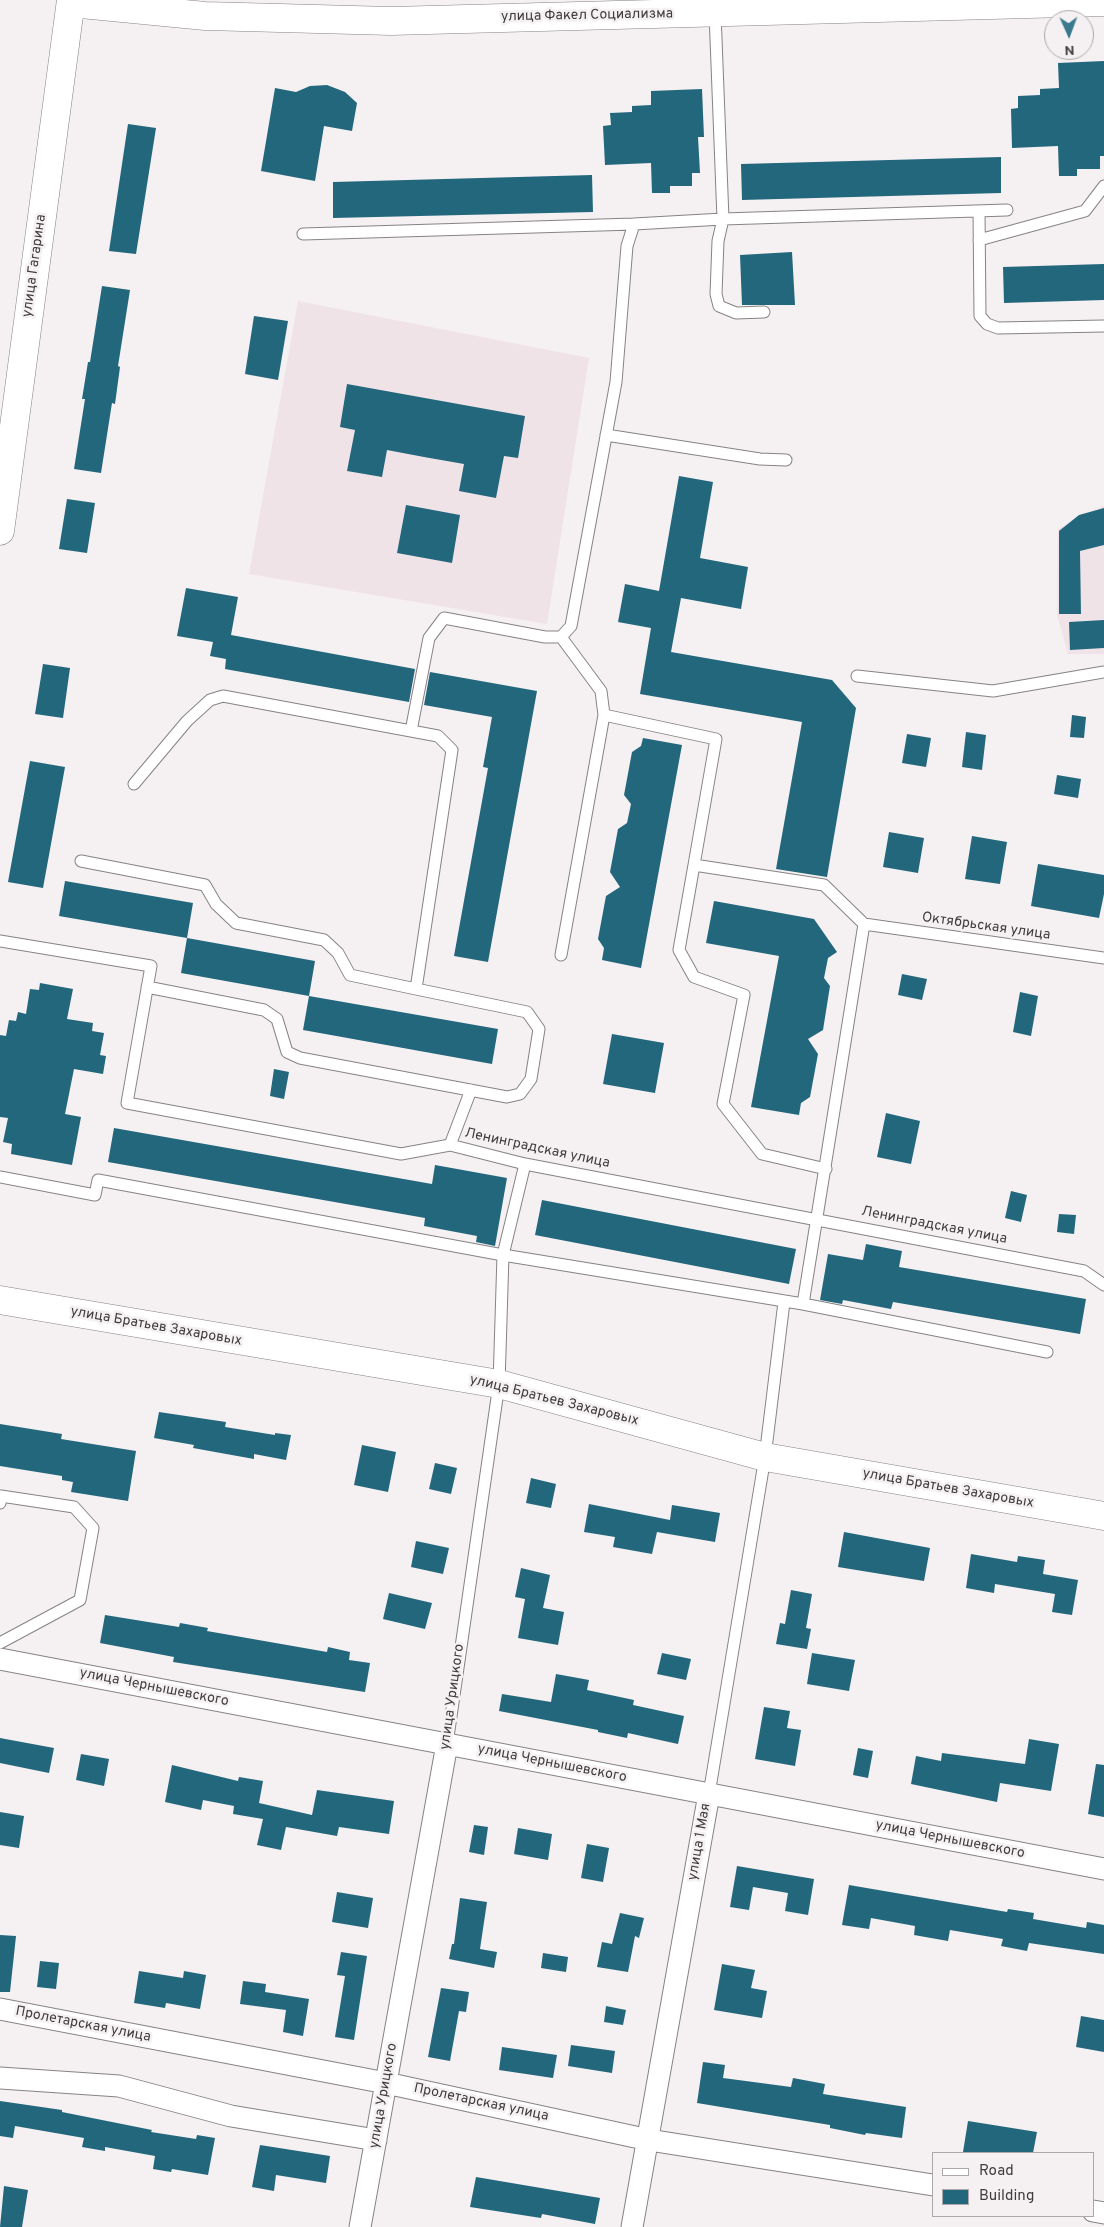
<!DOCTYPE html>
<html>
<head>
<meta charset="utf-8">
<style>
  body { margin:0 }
  #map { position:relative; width:1104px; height:2227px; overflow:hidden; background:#f5f0f2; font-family:Overpass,sans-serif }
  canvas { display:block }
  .legend { position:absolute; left:932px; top:2152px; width:162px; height:65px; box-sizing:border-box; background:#f5f0f2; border:1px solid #aca8aa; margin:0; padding:6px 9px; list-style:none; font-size:15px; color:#3e3c3d }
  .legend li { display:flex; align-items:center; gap:10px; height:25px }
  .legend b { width:25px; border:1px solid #aca8aa }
  .north { position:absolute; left:1044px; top:10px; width:50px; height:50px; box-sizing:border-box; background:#f5f0f2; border:1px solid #aca8aa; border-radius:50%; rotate:178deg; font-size:14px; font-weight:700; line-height:20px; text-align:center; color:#3e3c3d }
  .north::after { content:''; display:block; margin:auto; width:18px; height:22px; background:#3a798e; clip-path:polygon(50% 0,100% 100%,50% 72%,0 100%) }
</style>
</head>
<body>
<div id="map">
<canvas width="1104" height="2227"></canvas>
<ul class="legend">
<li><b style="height:6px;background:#fff"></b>Road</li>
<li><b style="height:14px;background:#23677c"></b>Building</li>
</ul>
<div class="north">N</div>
</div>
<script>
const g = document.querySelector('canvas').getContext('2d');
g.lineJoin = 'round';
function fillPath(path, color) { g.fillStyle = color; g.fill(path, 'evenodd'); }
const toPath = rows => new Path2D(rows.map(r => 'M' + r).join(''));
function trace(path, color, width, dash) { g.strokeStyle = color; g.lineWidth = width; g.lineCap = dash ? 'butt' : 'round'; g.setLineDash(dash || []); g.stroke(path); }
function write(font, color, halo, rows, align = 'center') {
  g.font = font + ' Overpass,sans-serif'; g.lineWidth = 5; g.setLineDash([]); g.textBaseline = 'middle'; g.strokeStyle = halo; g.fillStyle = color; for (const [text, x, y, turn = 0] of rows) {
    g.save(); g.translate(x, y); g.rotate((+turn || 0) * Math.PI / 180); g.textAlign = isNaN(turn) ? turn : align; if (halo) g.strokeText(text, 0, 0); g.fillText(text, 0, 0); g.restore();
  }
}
const built = toPath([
  [298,301,589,358,547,624,249,574],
  [1104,505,1104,654,1068,654,1057,615,1058,529]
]);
const building = toPath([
  [1104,61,1104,156,1100,156,1100,169,1077,169,1077,176,1059,176,1058,146,1012,148,1011,109,1018,108,1018,96,1040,95,1040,89,1059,88,1058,63],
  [327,85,345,92,357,103,352,131,324,126,315,181,261,171,275,88,296,92,310,86],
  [702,89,704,137,698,137,700,173,692,173,692,186,670,186,670,193,652,193,651,163,605,165,603,126,611,125,610,113,632,112,632,106,651,105,651,91],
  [128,124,156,128,136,254,109,251],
  [1001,157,1001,193,742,200,741,164],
  [592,175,593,212,333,218,333,182],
  [792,252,795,305,742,305,740,255],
  [1104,264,1104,300,1004,303,1003,267],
  [102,286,130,290,118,366,120,367,115,404,112,403,101,473,74,469,85,399,82,399,88,362,90,362],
  [254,316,288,321,278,380,245,374],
  [347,384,525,416,518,458,504,456,496,498,459,491,464,464,424,457,387,450,382,477,347,471,355,430,340,427],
  [679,476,713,482,700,558,748,567,741,609,681,598,671,652,832,680,856,708,827,877,776,869,802,722,640,694,651,628,618,622,625,584,659,591],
  [67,499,95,503,87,553,59,549],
  [406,505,460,515,452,563,397,553],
  [1104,508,1104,545,1080,551,1081,614,1059,614,1059,531,1079,515],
  [186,588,238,597,231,635,415,669,409,702,225,669,226,659,210,656,213,642,177,636],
  [1104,620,1104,648,1070,650,1069,622],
  [43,664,70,668,63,718,35,714],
  [430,672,537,691,488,962,454,956,488,768,483,767,492,717,424,705],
  [1072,715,1086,717,1084,738,1070,737],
  [966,732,986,735,982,770,962,767],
  [907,734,931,738,926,767,902,763],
  [643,738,682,745,641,968,602,960,604,948,598,939,606,896,620,887,610,872,618,829,627,823,631,804,624,795,632,752,641,746],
  [30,761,65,767,43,888,8,882],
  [1057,775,1081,779,1078,798,1054,794],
  [889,832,924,838,918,873,883,867],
  [972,836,1007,842,1000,884,965,879],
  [1038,864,1104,875,1104,894,1099,918,1031,906],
  [65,881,193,903,187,938,59,916],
  [714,901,814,919,837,952,828,958,824,978,830,986,823,1030,808,1039,818,1054,810,1097,801,1103,799,1115,751,1107,779,956,706,943],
  [187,938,315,961,309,996,181,973],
  [902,974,927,979,922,1000,898,995],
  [40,983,73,989,67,1019,93,1023,92,1031,104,1033,100,1055,106,1056,103,1074,74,1069,65,1114,81,1117,72,1165,11,1154,12,1144,3,1142,8,1118,0,1117,0,1035,6,1036,9,1020,16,1021,18,1012,26,1014,30,989,39,990],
  [1020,992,1038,996,1031,1036,1013,1032],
  [309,996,498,1029,492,1064,303,1030],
  [612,1034,664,1043,655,1093,603,1084],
  [274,1069,289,1072,284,1099,270,1096],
  [886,1113,920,1121,911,1164,877,1157],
  [114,1128,432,1184,435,1165,507,1178,495,1246,476,1242,477,1236,424,1226,425,1218,108,1162],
  [1011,1191,1027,1195,1021,1222,1005,1218],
  [542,1200,796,1249,789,1284,535,1235],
  [1059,1214,1076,1215,1074,1234,1057,1232],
  [866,1244,902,1251,899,1267,1086,1299,1080,1334,893,1302,891,1309,843,1300,842,1304,820,1300,828,1254,863,1260],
  [159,1412,226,1422,225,1427,275,1435,275,1433,291,1435,286,1460,254,1454,254,1459,193,1448,194,1445,154,1438],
  [0,1424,62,1434,61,1439,136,1451,128,1501,71,1492,73,1482,62,1480,62,1476,0,1466],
  [362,1445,396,1452,388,1492,354,1485],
  [435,1463,457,1468,451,1494,429,1489],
  [531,1478,556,1484,551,1508,526,1503],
  [589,1504,670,1520,672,1505,720,1513,715,1542,657,1532,652,1554,613,1547,615,1537,584,1532],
  [844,1532,930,1548,924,1581,838,1567],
  [416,1541,449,1548,443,1574,411,1567],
  [971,1554,1017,1562,1018,1556,1045,1560,1043,1574,1078,1580,1072,1615,1052,1612,1055,1594,995,1584,994,1593,966,1588],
  [521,1568,550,1575,543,1608,564,1612,558,1645,518,1638,525,1599,515,1597],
  [791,1590,812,1594,806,1628,811,1629,807,1649,776,1644,780,1623,785,1624],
  [389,1593,432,1603,425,1629,383,1619],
  [105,1615,179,1627,180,1623,208,1628,207,1631,327,1652,328,1647,350,1652,349,1660,370,1663,365,1692,173,1662,174,1657,100,1643],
  [662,1653,691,1659,686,1680,657,1674],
  [812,1653,855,1660,849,1691,807,1684],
  [556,1674,589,1680,587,1690,634,1700,633,1705,684,1716,678,1744,628,1733,627,1738,598,1732,598,1730,499,1711,502,1694,551,1702],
  [764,1707,790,1711,787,1728,801,1730,795,1766,755,1759],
  [0,1738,54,1748,49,1773,0,1763],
  [1029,1739,1059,1744,1051,1791,1000,1783,997,1802,911,1784,916,1756,941,1761,942,1753,1025,1764],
  [858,1748,873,1751,868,1778,853,1775],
  [81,1754,109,1759,104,1786,76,1780],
  [1096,1764,1104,1765,1104,1817,1088,1814],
  [172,1765,238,1781,239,1777,263,1781,259,1803,312,1815,317,1790,394,1801,389,1834,339,1827,337,1836,286,1827,281,1850,257,1845,263,1819,233,1814,234,1806,203,1800,201,1810,165,1802],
  [0,1812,24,1816,19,1848,0,1845],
  [474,1825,488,1827,484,1855,469,1852],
  [518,1828,552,1834,548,1860,514,1854],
  [587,1844,609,1848,603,1882,581,1878],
  [737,1866,814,1879,808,1915,785,1911,788,1893,753,1887,749,1910,730,1907],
  [849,1885,1007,1912,1008,1909,1034,1913,1033,1919,1086,1928,1087,1922,1104,1925,1104,1954,1029,1943,1027,1951,1001,1946,1003,1939,950,1930,948,1941,914,1935,915,1926,871,1918,869,1929,842,1925],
  [337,1892,373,1898,368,1928,332,1922],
  [460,1898,487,1902,480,1949,497,1952,494,1968,449,1959,452,1944,454,1944],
  [620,1913,644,1918,639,1938,635,1936,628,1972,597,1967,602,1942,612,1944],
  [0,1935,16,1936,10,1992,0,1992],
  [341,1952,367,1956,354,2040,335,2037,345,1976,337,1975],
  [543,1953,568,1957,566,1972,541,1968],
  [40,1961,59,1963,56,1989,37,1987],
  [722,1964,755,1970,751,1988,767,1991,762,2018,714,2010],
  [139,1971,183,1978,184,1971,206,1975,200,2009,166,2003,165,2008,134,2003],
  [243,1981,266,1984,265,1992,309,1999,303,2036,283,2032,286,2010,240,2004],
  [441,1988,469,1992,466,2012,459,2011,450,2061,428,2057],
  [606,2006,626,2010,623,2025,604,2022],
  [1081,2016,1104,2020,1104,2052,1076,2047],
  [571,2045,615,2051,612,2073,568,2066],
  [502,2047,557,2055,553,2078,499,2070],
  [703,2062,725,2065,723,2078,791,2087,793,2078,825,2084,823,2094,906,2107,902,2138,866,2133,865,2135,830,2128,830,2125,697,2103],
  [0,2101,62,2110,62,2112,152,2130,151,2132,196,2139,197,2135,215,2138,208,2175,172,2169,171,2172,153,2169,155,2156,105,2147,105,2151,82,2147,84,2138,15,2126,13,2138,0,2136],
  [968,2121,1037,2132,1033,2153,963,2152],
  [260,2145,330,2156,326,2183,276,2175,274,2191,252,2187],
  [476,2177,600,2198,595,2224,542,2214,541,2218,470,2207],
  [4,2186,28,2190,22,2227,0,2227]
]);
const service = toPath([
  [979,211,980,316,987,324,998,328,1104,326],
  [303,234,634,224],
  [979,240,1085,211,1104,186],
  [764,312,736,313,719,306,716,294,718,241,723,219,1007,210],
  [606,435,760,459,786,460],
  [561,637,601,691,604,715],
  [857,676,993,691,1104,672],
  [411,731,429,638,444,618,545,637,561,637,571,626,616,382,627,246,634,224,723,219,715,13],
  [134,784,187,721,210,700,223,696,438,736,452,750,416,989,527,1012,539,1029,531,1079,520,1094,507,1097,300,1058,287,1052,277,1019,264,1010,147,987],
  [81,861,205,885,216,904,236,923,324,940,338,953,350,975,416,989],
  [864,924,803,1304,1047,1352],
  [864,924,1104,958],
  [0,941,151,966,127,1103,401,1154,450,1145,525,1164,1084,1271,1104,1285],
  [561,955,604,715,716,739,694,865],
  [450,1145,471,1090],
  [826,1169,762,1154,723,1104,744,995,694,977,679,950,694,865,824,885,864,924],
  [0,1177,95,1195,98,1180,503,1255,803,1304],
  [0,1503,1,1496,74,1507,93,1528,80,1600,0,1643],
  [447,1744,499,1384,503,1255,525,1164],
  [709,1794,765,1457,784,1302]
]);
const minor = toPath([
  [0,1659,1104,1869],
  [0,2009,386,2083,649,2140,933,2185],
  [0,2078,119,2086,231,2116,376,2140],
  [1093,2211,1104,2213],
  [360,2227,447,1744],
  [632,2227,709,1794]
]);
const secondary = toPath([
  [71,3,205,16,391,21,1104,2],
  [0,531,71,0],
  [0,1300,499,1384,765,1457,1104,1516]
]);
const streetNames = [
  ["улица Факел Социализма",587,16,-1],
  ["улица Гагарина",35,266,-82],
  ["Октябрьская улица",986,927,8],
  ["Ленинградская улица",537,1149,12],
  ["Ленинградская улица",934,1226,11],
  ["улица Братьев Захаровых",156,1327,10],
  ["улица Братьев Захаровых",554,1401,14],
  ["улица Братьев Захаровых",948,1489,10],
  ["улица Чернышевского",154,1688,11],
  ["улица Урицкого",453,1697,-82],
  ["улица Чернышевского",552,1764,11],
  ["улица Чернышевского",950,1840,11],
  ["улица 1 Мая",700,1842,-80],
  ["Пролетарская улица",83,2025,11],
  ["улица Урицкого",384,2096,-80],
  ["Пролетарская улица",481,2103,12]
];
fillPath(built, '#f0e3e8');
fillPath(building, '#23677c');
trace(service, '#878384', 13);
trace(minor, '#878384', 23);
trace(secondary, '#878384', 29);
trace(service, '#fff', 11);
trace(minor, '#fff', 21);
trace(secondary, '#fff', 28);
write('14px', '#3e3c3d', '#f5f0f2', streetNames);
</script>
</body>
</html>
